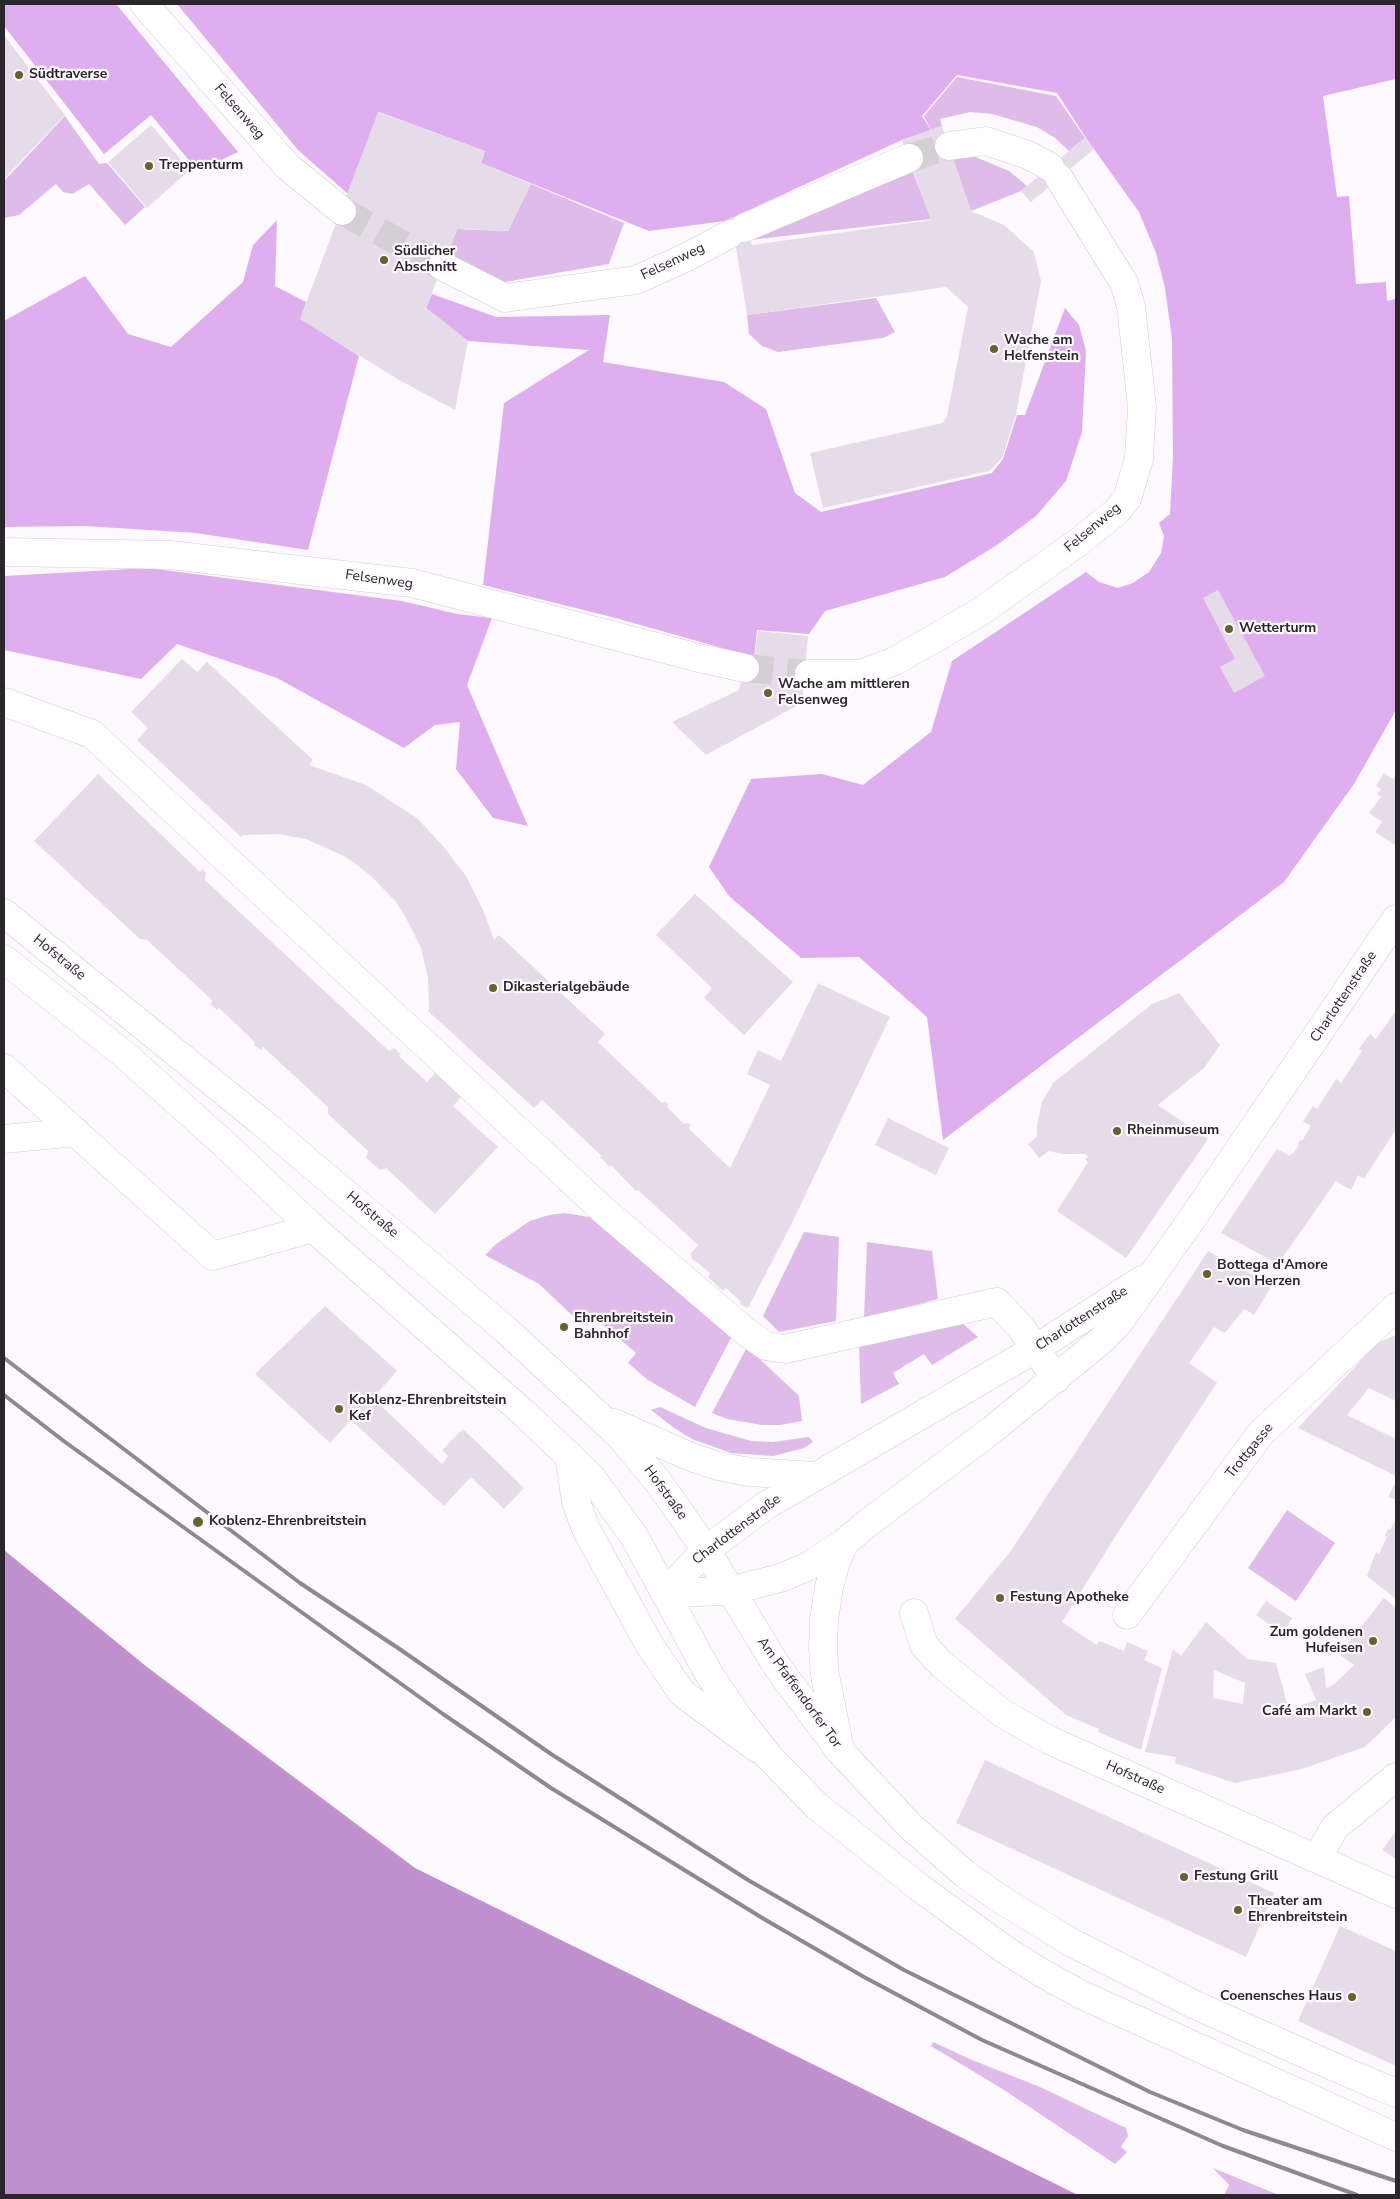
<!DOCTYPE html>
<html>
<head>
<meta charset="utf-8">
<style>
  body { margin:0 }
  #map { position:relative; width:1400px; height:2199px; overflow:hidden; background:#fdf9fe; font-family:"Nunito Sans",sans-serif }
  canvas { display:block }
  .frame { position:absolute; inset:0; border:5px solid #2a262b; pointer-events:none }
</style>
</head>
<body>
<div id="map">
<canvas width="1400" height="2199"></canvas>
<div class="frame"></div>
</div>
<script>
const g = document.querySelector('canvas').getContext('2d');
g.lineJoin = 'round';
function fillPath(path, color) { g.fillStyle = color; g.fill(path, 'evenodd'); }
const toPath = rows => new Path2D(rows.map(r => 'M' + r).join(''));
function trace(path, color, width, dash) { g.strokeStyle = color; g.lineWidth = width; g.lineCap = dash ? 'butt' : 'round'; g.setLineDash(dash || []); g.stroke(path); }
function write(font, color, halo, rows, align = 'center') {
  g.font = font + ' "Nunito Sans",sans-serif'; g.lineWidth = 4.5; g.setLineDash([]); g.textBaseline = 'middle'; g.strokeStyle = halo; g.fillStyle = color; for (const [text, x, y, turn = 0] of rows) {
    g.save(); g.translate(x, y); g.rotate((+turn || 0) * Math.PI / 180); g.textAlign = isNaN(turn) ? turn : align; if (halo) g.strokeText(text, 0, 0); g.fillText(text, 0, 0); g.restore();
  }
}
const green = toPath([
  [957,77,1056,96,1085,138,1069,151,1055,138,1037,127,992,114,970,112,940,119,942,126,931,130,924,116],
  [65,116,99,164,107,163,145,207,125,225,89,184,72,194,63,192,56,184,19,215,4,218,4,181],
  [973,156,1009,171,1027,186,1021,191,971,211,953,159],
  [913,172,931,219,750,240],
  [531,184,624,223,609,264,505,282,448,253,457,229,508,231],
  [876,298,895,332,883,338,778,352,762,346,749,334,747,315],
  [565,1213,595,1218,734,1332,695,1407,648,1380,628,1363,636,1353,587,1311,577,1320,539,1284,485,1255,496,1244,530,1221,549,1215],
  [804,1232,839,1237,836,1321,779,1332,763,1316],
  [867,1242,932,1251,938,1299,864,1318],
  [959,1320,978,1337,932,1365,924,1354,893,1373,899,1384,861,1404,859,1344],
  [747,1347,799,1396,802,1421,780,1425,762,1425,727,1419,712,1413],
  [660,1407,706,1428,751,1441,773,1442,809,1437,813,1442,804,1448,773,1456,731,1453,692,1439,674,1428,651,1410],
  [1287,1510,1335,1543,1296,1601,1248,1568],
  [933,2042,972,2060,1040,2087,1126,2128,1128,2136,1121,2147,1127,2152,1115,2164,1004,2090,931,2046],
  [1213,2168,1274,2193,1281,2195,1224,2195,1229,2185]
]);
const forest = toPath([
  [4,4,116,4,238,152,198,171,151,115,104,154,4,26],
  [177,4,1396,4,1396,79,1323,96,1337,197,1349,196,1356,284,1386,282,1387,301,1396,299,1396,710,1354,784,1284,882,943,1140,927,1017,859,957,801,958,729,896,709,867,751,779,822,774,863,785,931,732,952,661,1086,572,1099,582,1118,588,1133,583,1149,572,1161,553,1164,536,1159,523,1170,514,1173,457,1172,339,1165,288,1156,253,1139,212,1086,138,1057,93,957,75,922,116,931,130,902,140,725,221,649,231,481,163,485,151,379,112,348,194,298,150],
  [277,220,275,286,306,302,301,319,359,356,308,550,196,533,85,526,4,527,4,321,85,276,128,334,171,347,243,282,253,245],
  [432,294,496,317,610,315,603,362,724,382,766,409,795,493,821,512,992,473,1003,459,1017,415,1025,415,1065,308,1079,325,1086,351,1082,432,1066,481,1036,516,997,545,945,577,825,611,809,634,757,630,754,657,612,617,483,585,504,403,589,350,468,341,426,308],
  [148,568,402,601,457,614,492,618,467,685,528,826,493,818,456,769,460,722,435,725,404,748,277,678,177,644,141,679,4,650,4,576]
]);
const water = toPath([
  [4,1550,147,1667,415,1868,1078,2195,4,2195]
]);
const building = toPath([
  [4,35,65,115,4,179],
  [378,112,485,151,481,163,531,184,508,231,457,229,426,308,468,341,455,410,399,380,300,319],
  [151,125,190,170,147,208,108,162],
  [942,126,971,211,1004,225,1034,252,1041,281,1016,414,1002,458,989,471,823,508,810,453,943,423,947,416,968,307,946,287,747,315,736,247,725,221,739,215,752,245,931,220,902,140],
  [1085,138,1094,149,1031,202,1021,191],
  [1218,590,1265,676,1234,693,1220,667,1235,659,1203,598],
  [758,631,808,636,802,703,706,755,672,722,739,690,747,657,754,658],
  [182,659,197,672,207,662,313,760,309,765,366,785,417,818,443,846,466,876,484,912,494,940,499,935,605,1034,598,1042,662,1103,665,1101,668,1104,667,1107,684,1124,688,1123,690,1124,689,1129,730,1168,770,1085,747,1074,758,1050,781,1061,818,983,890,1017,792,1223,748,1308,740,1304,741,1302,728,1290,726,1288,723,1291,708,1277,710,1274,709,1272,691,1258,692,1256,690,1254,698,1245,638,1190,636,1191,611,1165,610,1167,600,1157,602,1156,542,1100,534,1108,428,1011,429,1009,428,978,421,948,405,916,396,902,370,875,346,857,306,839,278,834,244,835,241,837,137,740,148,728,131,712],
  [1384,773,1393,779,1396,774,1396,846,1375,832,1382,822,1369,813,1381,797,1377,794,1381,789,1376,786],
  [98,774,200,872,202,869,206,873,205,880,389,1051,394,1048,401,1054,399,1056,427,1082,436,1072,462,1096,453,1106,498,1147,435,1214,386,1168,380,1170,366,1158,368,1151,328,1114,328,1107,263,1047,261,1050,254,1045,255,1042,219,1008,217,1010,210,1004,213,1001,147,940,140,939,34,841],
  [695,894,793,982,744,1035,704,998,712,988,656,935],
  [1179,993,1220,1045,1204,1068,1158,1105,1208,1139,1126,1258,1057,1211,1088,1162,1085,1159,1088,1157,1085,1154,1062,1154,1049,1151,1039,1158,1028,1144,1037,1137,1037,1125,1042,1102,1053,1083,1152,1004],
  [1394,1013,1396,1015,1396,1129,1364,1179,1358,1175,1351,1190,1336,1181,1278,1264,1221,1233,1277,1149,1290,1156,1291,1153,1293,1154,1299,1145,1298,1144,1300,1140,1302,1141,1311,1126,1303,1121,1313,1106,1317,1109,1336,1079,1341,1083,1362,1051,1359,1049,1370,1034,1376,1039],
  [888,1118,949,1148,936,1175,875,1145],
  [1208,1251,1272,1285,1254,1315,1244,1309,1225,1333,1214,1327,1189,1363,1217,1383,1115,1537,1062,1622,1097,1645,1099,1641,1124,1651,1127,1642,1148,1651,1144,1660,1162,1668,1141,1750,1098,1732,1099,1729,1066,1715,955,1619,1010,1552],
  [325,1306,397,1371,373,1398,442,1464,448,1456,442,1450,463,1429,524,1488,504,1509,471,1477,444,1506,351,1420,330,1443,255,1374],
  [1396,1335,1396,1401,1369,1388,1347,1415,1396,1439,1396,1476,1298,1428,1377,1343],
  [1396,1481,1396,1500,1388,1497],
  [1396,1518,1396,1599,1367,1576,1376,1552,1379,1554,1387,1537,1385,1535,1388,1529,1390,1530],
  [1384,1598,1396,1608,1396,1717,1365,1747,1302,1769,1235,1783,1175,1763,1176,1757,1145,1752,1173,1649,1181,1656,1206,1622,1247,1659,1276,1663,1289,1710,1316,1700,1305,1674,1324,1667,1326,1688,1333,1685,1354,1665,1339,1654],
  [1214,1670,1245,1683,1243,1704,1213,1698],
  [1266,1601,1292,1618,1283,1634,1256,1615],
  [985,1760,1274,1893,1246,1957,956,1823],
  [1396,1831,1396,1859,1382,1850],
  [1340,1926,1396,1951,1396,2066,1298,2021]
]);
const minorTunnel = toPath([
  [909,158,949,146],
  [342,211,442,266],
  [745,668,809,674]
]);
const minor = toPath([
  [144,4,287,166,342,211],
  [949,146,986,141,1028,155,1050,167],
  [744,228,909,158],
  [442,266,505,298,636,280,687,257,730,234],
  [4,552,170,555,412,583,699,658,745,668],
  [809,674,860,674,895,661,980,612,1076,544,1116,512,1127,499,1139,459,1142,407,1131,306,1124,283,1059,178],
  [4,702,92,734,602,1209,745,1331,766,1346,785,1349,997,1302,1022,1329,1056,1379],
  [4,1068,213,1256,313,1228],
  [4,1139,76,1132],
  [569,1455,576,1502,586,1529,649,1644,682,1693,758,1749],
  [914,1613,924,1645,941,1664,1002,1713,1049,1740,1396,1894],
  [1127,1615,1261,1433,1396,1307],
  [1317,1858,1335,1827,1396,1777]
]);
const major = toPath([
  [4,913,259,1120,506,1330,600,1417,621,1437,659,1483,706,1550,778,1668,840,1751,911,1827,965,1874,1002,1900,1072,1943,1195,2005,1339,2069,1396,2093],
  [4,959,126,1056,221,1141,313,1228,526,1415,591,1477,634,1536,709,1674,738,1717,769,1757,817,1806,920,1888,1004,1949,1042,1973,1082,1995,1396,2137],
  [614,1423,691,1457,718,1466,749,1472,815,1476],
  [665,1593,729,1591,780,1578,807,1567,845,1542,869,1522,993,1429,1103,1339,1120,1321,1187,1226,1396,919],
  [665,1593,706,1550,765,1506,1035,1349,1142,1280],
  [839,1745,825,1675,823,1648,824,1620,829,1587,836,1561,845,1542]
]);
const rail = toPath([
  [4,1358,300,1583,398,1648,551,1754,748,1880,904,1970,1150,2092,1243,2130,1396,2181],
  [4,1395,65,1442,443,1714,551,1788,764,1919,864,1977,982,2040,1223,2146,1357,2195]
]);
const markers = [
  [19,75,5,"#646330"],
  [149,166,5,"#646330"],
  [384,260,5,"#646330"],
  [994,349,5,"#646330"],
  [1229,629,5,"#646330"],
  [768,693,5,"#646330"],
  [493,988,5,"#646330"],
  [1117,1131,5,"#646330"],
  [1207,1274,5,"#646330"],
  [564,1327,5,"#646330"],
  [339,1409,5,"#646330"],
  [198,1522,6,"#646330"],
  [1000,1598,5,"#646330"],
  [1373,1641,5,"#646330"],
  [1367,1712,5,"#646330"],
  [1184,1877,5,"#646330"],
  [1238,1910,5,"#646330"],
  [1352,1997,5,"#646330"]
];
const poiNames = [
  ["Südtraverse",29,75],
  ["Treppenturm",159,166],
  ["Südlicher",394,252],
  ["Abschnitt",394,268],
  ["Wache am",1004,341],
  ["Helfenstein",1004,357],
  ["Wetterturm",1239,629],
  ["Wache am mittleren",778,685],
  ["Felsenweg",778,701],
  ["Dikasterialgebäude",503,988],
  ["Rheinmuseum",1127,1131],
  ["Bottega d'Amore",1217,1266],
  ["- von Herzen",1217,1282],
  ["Ehrenbreitstein",574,1319],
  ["Bahnhof",574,1335],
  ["Koblenz-Ehrenbreitstein",349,1401],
  ["Kef",349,1417],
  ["Koblenz-Ehrenbreitstein",209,1522],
  ["Festung Apotheke",1010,1598],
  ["Zum goldenen",1363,1633,"right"],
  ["Hufeisen",1363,1649,"right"],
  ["Café am Markt",1357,1712,"right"],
  ["Festung Grill",1194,1877],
  ["Theater am",1248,1902],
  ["Ehrenbreitstein",1248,1918],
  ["Coenensches Haus",1342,1997,"right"]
];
const streetNames = [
  ["Felsenweg",239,112,49],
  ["Felsenweg",673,262,-25],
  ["Felsenweg",1093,528,-40],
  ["Felsenweg",379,580,8],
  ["Hofstraße",59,958,39],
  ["Charlottenstraße",1344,997,-56],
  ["Hofstraße",372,1215,40],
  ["Charlottenstraße",1082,1319,-33],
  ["Trottgasse",1250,1451,-51],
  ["Hofstraße",665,1493,54],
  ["Charlottenstraße",737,1530,-37],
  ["Am Pfaffendorfer Tor",799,1693,54],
  ["Hofstraße",1135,1778,24]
];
fillPath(green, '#debbe9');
fillPath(forest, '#dfaeef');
fillPath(water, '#c090cf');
fillPath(building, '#e6dce9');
trace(minorTunnel, '#d3cfd4', 28, [28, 14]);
trace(minor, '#d3c9d6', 29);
trace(major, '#d3c9d6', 29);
trace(minor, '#fff', 28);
trace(major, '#fff', 28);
trace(rail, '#8d898e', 4);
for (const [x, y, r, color] of markers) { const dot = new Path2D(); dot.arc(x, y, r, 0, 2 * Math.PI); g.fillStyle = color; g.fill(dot); trace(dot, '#fdf9fe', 2); }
write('bold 14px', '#2a262b', '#fdf9fe', poiNames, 'left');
write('14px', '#2a262b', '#fdf9fe', streetNames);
</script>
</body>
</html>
